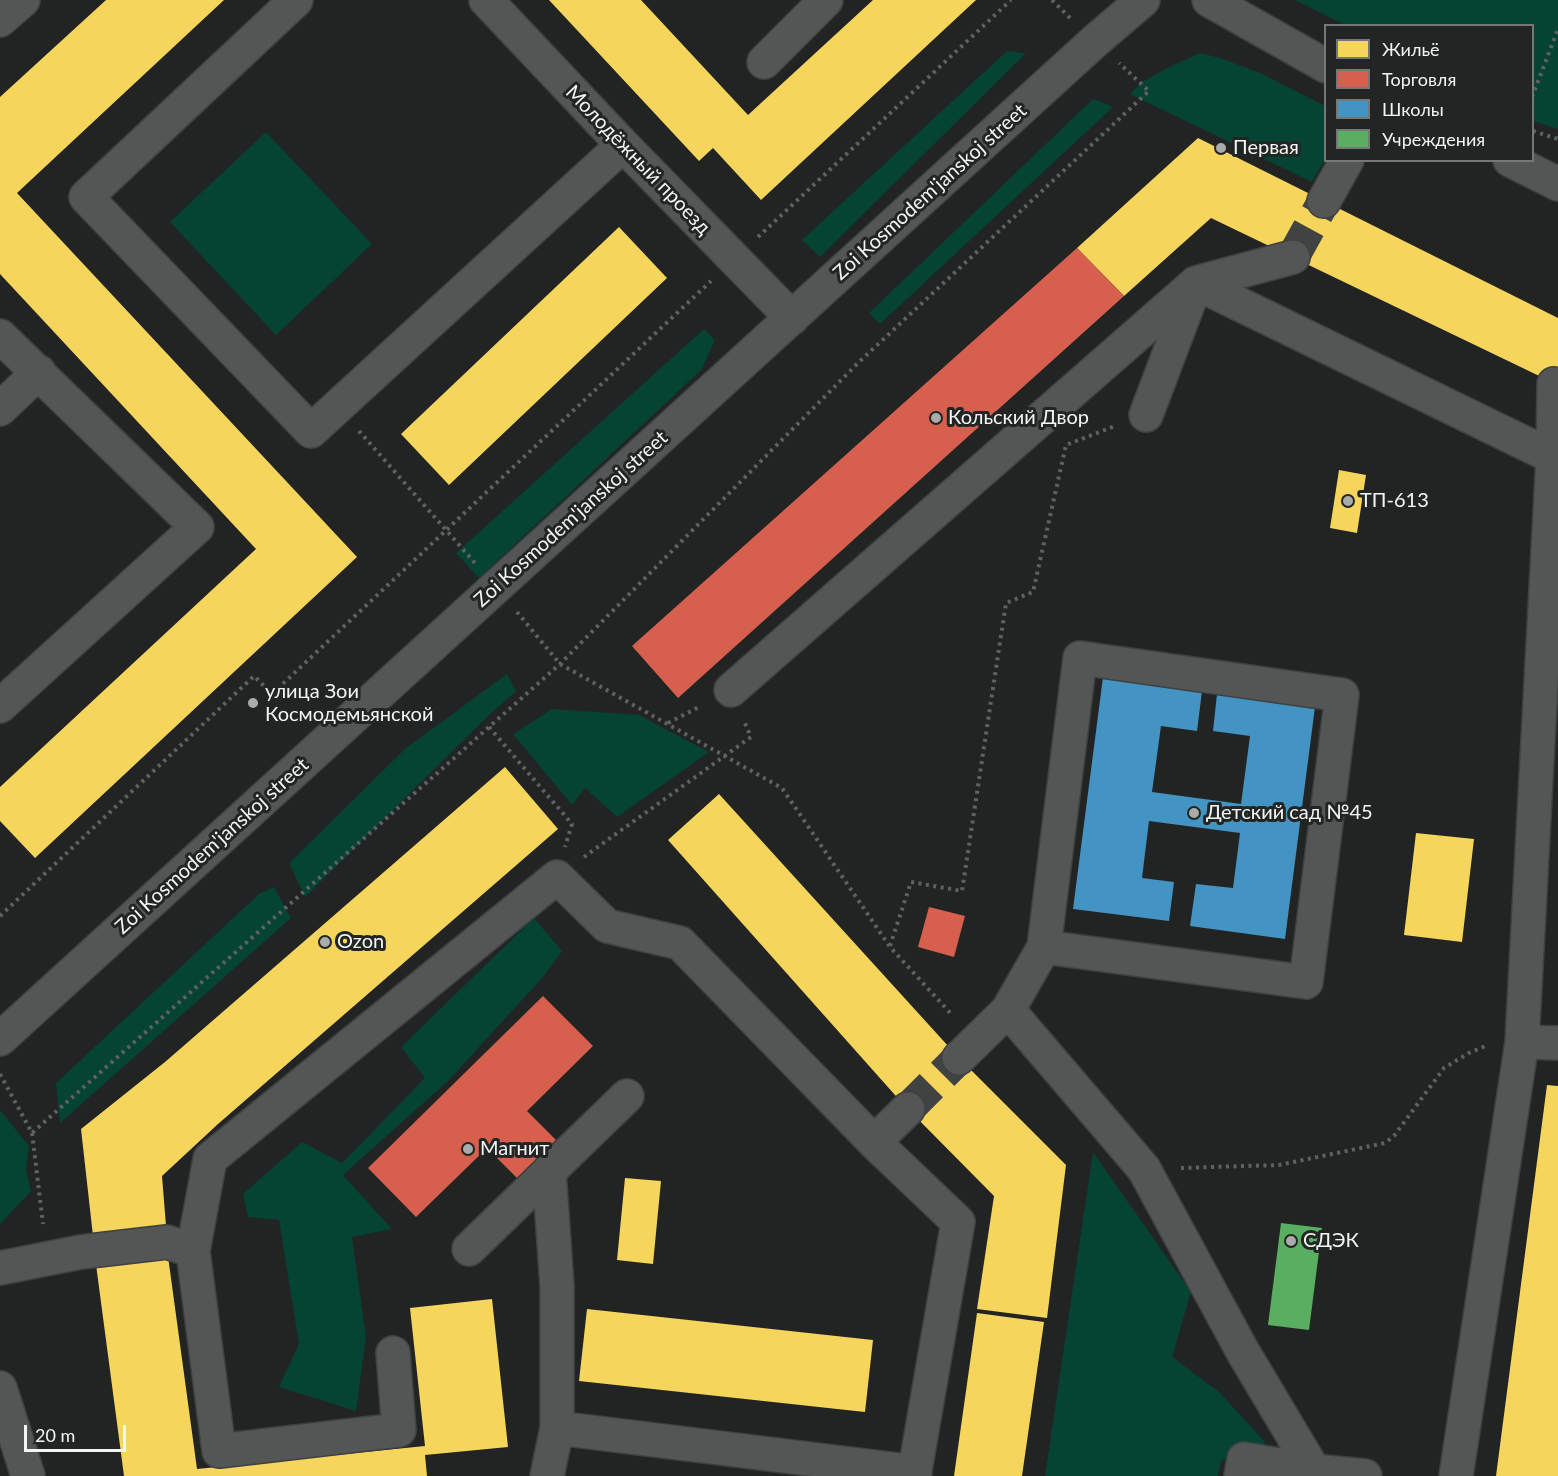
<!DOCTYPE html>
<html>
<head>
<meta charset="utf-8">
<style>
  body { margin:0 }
  #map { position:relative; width:1558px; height:1476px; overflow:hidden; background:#222423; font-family:Lato,sans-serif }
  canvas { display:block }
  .legend { position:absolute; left:1324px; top:24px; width:210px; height:138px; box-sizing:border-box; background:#212523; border:2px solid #757876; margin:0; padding:8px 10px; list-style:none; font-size:18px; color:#f2f5f3 }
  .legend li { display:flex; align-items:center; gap:12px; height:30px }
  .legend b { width:30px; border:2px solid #757876 }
  .scale { position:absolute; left:24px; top:1425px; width:102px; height:27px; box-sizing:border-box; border:3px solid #f2f5f3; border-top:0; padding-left:8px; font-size:18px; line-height:21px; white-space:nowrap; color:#f2f5f3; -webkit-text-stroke:4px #212523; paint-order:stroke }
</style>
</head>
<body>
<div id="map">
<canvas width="1558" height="1476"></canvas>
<ul class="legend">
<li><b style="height:16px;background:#f6d55c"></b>Жильё</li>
<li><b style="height:16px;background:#d6604d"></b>Торговля</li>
<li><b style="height:16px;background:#4393c3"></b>Школы</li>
<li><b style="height:16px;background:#5aae61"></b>Учреждения</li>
</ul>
<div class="scale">20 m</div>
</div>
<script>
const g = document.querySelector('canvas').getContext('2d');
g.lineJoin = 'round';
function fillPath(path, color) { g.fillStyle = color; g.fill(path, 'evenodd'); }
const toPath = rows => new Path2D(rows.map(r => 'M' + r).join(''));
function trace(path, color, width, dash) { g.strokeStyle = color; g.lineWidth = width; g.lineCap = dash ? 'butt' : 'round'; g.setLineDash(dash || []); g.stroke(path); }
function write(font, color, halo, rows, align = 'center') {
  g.font = font + ' Lato,sans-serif'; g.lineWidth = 6; g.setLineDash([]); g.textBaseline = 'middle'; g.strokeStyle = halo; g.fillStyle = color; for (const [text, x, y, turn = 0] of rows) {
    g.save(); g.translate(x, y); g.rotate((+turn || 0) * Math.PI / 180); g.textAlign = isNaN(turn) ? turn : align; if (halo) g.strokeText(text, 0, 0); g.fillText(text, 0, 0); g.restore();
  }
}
const green = toPath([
  [1295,0,1558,0,1558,129,1533,121,1532,26,1345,25],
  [1007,51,1026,53,820,257,802,240],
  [1200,53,1220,58,1260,73,1325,106,1325,159,1312,182,1130,94,1142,82,1169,67],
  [1093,99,1113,107,880,324,869,313],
  [266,132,372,244,276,335,170,222],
  [704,329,715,340,702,369,479,578,456,553],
  [507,674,516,691,487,717,305,897,289,863,406,748],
  [552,709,639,715,709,752,617,817,585,788,572,805,513,734],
  [274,887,291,918,60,1123,56,1083,259,894],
  [534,918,562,951,543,977,448,1081,343,1175,392,1229,352,1237,366,1337,356,1411,279,1387,299,1344,279,1220,248,1217,243,1194,302,1142,342,1163,425,1078,401,1047],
  [0,1110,29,1146,26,1170,31,1191,0,1224],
  [1093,1152,1191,1292,1172,1357,1219,1392,1266,1443,1221,1461,1218,1476,1045,1476]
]);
const homes = toPath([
  [106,0,224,0,17,193,357,557,35,858,0,821,0,787,256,549,0,274,0,97],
  [549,0,641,0,748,115,873,0,976,0,761,200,713,148,699,161],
  [1198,138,1558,318,1558,385,1211,218,1124,296,1077,248],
  [619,227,667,278,449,485,401,434],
  [1339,470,1366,475,1357,533,1330,528],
  [505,767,558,829,218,1124,162,1176,167,1238,94,1245,81,1129,165,1062],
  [719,794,959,1058,1066,1165,1047,1318,977,1309,994,1196,903,1104,668,840],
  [1416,833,1474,839,1462,942,1404,935],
  [1547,1085,1558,1086,1558,1476,1496,1476],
  [625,1178,661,1181,653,1264,617,1260],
  [167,1249,197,1469,425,1446,410,1308,492,1299,508,1447,425,1455,427,1476,124,1476,95,1257],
  [587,1309,873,1340,865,1412,579,1381],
  [977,1313,1044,1322,1022,1476,954,1476]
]);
const shops = toPath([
  [1077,248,1124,296,678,698,632,646],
  [929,907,965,916,954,957,918,947],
  [543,996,593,1046,527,1111,556,1140,517,1178,487,1148,416,1217,368,1168]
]);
const schools = toPath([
  [1103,677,1202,691,1197,731,1161,726,1152,792,1241,804,1250,736,1213,731,1217,694,1315,707,1285,939,1190,926,1196,884,1233,888,1240,833,1149,821,1142,878,1174,882,1169,921,1073,909]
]);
const public = toPath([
  [1281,1223,1322,1228,1309,1330,1268,1325]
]);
const minorTunnel = toPath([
  [1293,257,1324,201],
  [908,1109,959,1058]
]);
const path = toPath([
  [1052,0,1071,19],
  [1532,97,1558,29],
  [1533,131,1558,139],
  [758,237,1011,0],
  [359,431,475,563],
  [517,612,560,664,782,788,890,947,953,1016],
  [668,723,701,706],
  [489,727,572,824,565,847],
  [584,857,751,737,744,721],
  [0,916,254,676,272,694,711,281],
  [890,946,911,882,962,891,1006,603,1033,592,1066,445,1115,426],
  [0,1074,32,1133,560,664,859,362,1149,91,1119,63],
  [32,1133,43,1224],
  [1181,1168,1279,1165,1385,1143,1394,1136,1444,1068,1469,1053,1488,1045]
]);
const minor = toPath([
  [296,0,86,197,311,431,623,145],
  [486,0,623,145,792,318],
  [1209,0,1326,66],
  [0,20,23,0],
  [764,62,826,0],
  [1510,160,1558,184],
  [1324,201,1347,160],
  [0,336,197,527,0,706],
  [0,409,39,372],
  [1146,415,1196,283,1293,257],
  [1553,457,1522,1042,1558,1043],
  [731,690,1196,283,1553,457,1554,384],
  [1008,1010,1044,947,1306,982,1342,695,1080,658,1044,947],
  [0,1039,1095,41,1143,0],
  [959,1058,1008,1010,1144,1169,1243,1352,1314,1471,1244,1459,1241,1476],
  [874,1142,958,1222,914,1476],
  [469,1249,627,1096],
  [193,1251,219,1451,399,1430,393,1353],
  [0,1268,81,1252,167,1242,193,1251,210,1159,557,877,607,926,680,943,874,1142,908,1109],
  [0,1388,28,1476],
  [557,1428,915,1472],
  [1314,1471,1365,1476],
  [547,1476,557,1428,557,1286,549,1171],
  [1456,1476,1522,1042]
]);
const markers = [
  [1221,148,6,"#a9acaa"],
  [936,418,6,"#a9acaa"],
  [1348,501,6,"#a9acaa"],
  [253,703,6,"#a9acaa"],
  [1194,813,6,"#a9acaa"],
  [325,942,6,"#a9acaa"],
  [468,1149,6,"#a9acaa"],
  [1291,1241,6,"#a9acaa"]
];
const poiNames = [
  ["Первая",1233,148],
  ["Кольский Двор",948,418],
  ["ТП-613",1360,501],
  ["улица Зои",265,692],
  ["Космодемьянской",265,715],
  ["Детский сад №45",1206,813],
  ["Ozon",337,942],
  ["Магнит",480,1149],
  ["СДЭК",1303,1241]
];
const streetNames = [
  ["Молодёжный проезд",638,160,46],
  ["Zoi Kosmodem'janskoj street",930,192,-42],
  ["Zoi Kosmodem'janskoj street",571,519,-42],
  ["Zoi Kosmodem'janskoj street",212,846,-42]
];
fillPath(green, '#054332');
fillPath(homes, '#f6d55c');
fillPath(shops, '#d6604d');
fillPath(schools, '#4393c3');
fillPath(public, '#5aae61');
trace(minorTunnel, '#414342', 33, [33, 16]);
trace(minor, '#3f4140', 36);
trace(path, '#606161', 4, [3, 4.5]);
trace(minor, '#545656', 33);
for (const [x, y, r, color] of markers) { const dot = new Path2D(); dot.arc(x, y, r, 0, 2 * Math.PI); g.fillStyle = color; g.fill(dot); trace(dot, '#212523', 2); }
write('20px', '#f2f5f3', '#212523', poiNames, 'left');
write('20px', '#f2f5f3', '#212523', streetNames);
</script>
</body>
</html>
